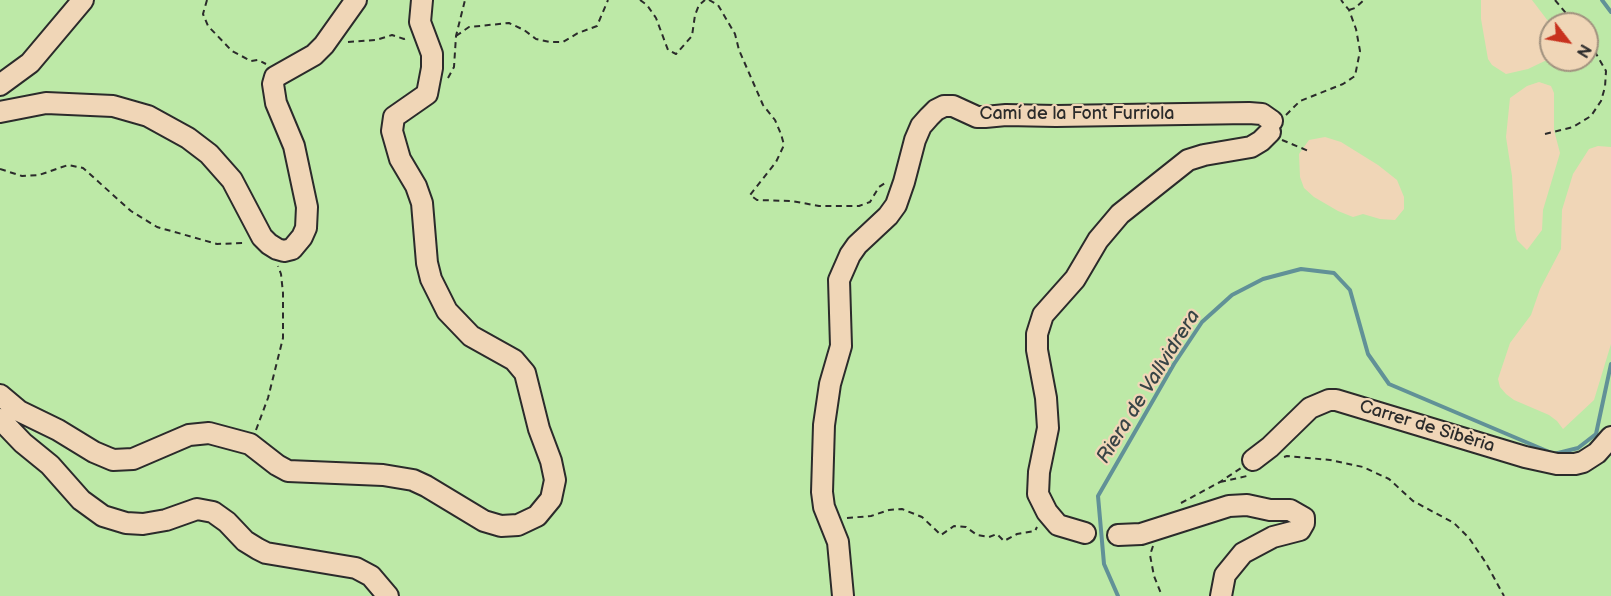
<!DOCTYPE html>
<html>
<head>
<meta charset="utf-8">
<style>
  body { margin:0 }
  #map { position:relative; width:1611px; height:596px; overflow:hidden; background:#f0d6b7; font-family:"Balsamiq Sans",sans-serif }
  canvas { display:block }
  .north { position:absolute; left:1539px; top:12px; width:60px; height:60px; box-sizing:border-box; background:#f0d6b7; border:2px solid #a1927f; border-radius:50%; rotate:121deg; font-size:16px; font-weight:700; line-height:24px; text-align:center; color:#2b2b2b }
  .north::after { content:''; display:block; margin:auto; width:21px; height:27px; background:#c8321e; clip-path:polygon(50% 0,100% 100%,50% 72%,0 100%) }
</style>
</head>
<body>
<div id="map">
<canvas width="1611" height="596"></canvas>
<div class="north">N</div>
</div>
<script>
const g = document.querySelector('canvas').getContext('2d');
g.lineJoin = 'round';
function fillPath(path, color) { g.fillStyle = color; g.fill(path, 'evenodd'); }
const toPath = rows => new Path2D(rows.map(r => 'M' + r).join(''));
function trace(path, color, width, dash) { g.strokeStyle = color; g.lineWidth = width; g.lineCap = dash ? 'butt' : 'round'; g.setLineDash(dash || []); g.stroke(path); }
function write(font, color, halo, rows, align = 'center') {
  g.font = font + ' "Balsamiq Sans",sans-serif'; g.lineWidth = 4.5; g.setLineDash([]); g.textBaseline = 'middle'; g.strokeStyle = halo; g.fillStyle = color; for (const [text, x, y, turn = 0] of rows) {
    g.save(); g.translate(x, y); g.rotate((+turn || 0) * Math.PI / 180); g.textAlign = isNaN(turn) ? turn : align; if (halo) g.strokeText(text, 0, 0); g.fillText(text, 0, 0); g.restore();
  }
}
const green = toPath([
  [0,0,1481,0,1481,19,1488,59,1492,65,1506,74,1528,69,1551,58,1551,60,1587,60,1587,24,1551,25,1532,0,1611,0,1611,147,1598,146,1589,149,1573,174,1562,210,1561,249,1540,289,1531,315,1510,343,1498,379,1500,387,1506,394,1514,400,1549,415,1557,421,1563,429,1594,400,1611,344,1611,596,0,596],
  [1539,82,1551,86,1554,93,1554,130,1560,153,1543,210,1542,230,1527,250,1517,240,1515,230,1512,176,1506,137,1510,98,1527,86],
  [1325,137,1341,142,1378,165,1397,180,1404,197,1404,209,1395,220,1380,219,1363,214,1353,217,1338,211,1314,197,1304,188,1300,177,1299,154,1309,140]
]);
const stream = toPath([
  [1602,0,1611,12],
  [1118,596,1104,564,1098,496,1174,364,1202,322,1232,295,1263,279,1301,269,1334,273,1350,290,1368,354,1389,384,1554,454,1578,448,1596,434,1611,364]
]);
const path = toPath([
  [207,0,203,14,208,26,232,51,251,61,258,60,266,64],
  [640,0,647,5,656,18,668,50,676,54,692,36,695,15,699,5,705,0],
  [709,0,718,5,735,34,739,50,763,105,775,120,781,134,784,145,776,162,750,195,757,200,792,201,819,206,859,206,870,202,879,187,885,183],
  [1555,0,1575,24],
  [1349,10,1355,8,1364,0],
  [456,36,469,27,509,23,524,30,536,39,550,42,563,42,578,33,597,26,608,0],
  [348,42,376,40,392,35,404,39,409,37],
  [448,78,454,67,456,36,465,0],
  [1286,115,1300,101,1343,84,1355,76,1360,51,1356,29,1349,10,1341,0],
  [1545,134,1573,127,1591,116,1601,101,1605,87,1606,71,1587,38],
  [1282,140,1311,152],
  [0,169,22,176,39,175,68,165,83,168,131,211,157,227,217,244,245,243],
  [256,430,268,398,283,338,283,293,281,274,278,266],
  [1284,457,1287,456,1330,460,1363,467,1389,479,1413,501,1454,523,1469,538,1486,563,1504,596],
  [1220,482,1247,476],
  [1181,503,1220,482,1241,468],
  [847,518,871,516,889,510,902,509,922,517,941,535,954,526,966,527,977,535,989,537,997,534,1004,541,1017,534,1035,531,1037,527],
  [1153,546,1150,555,1154,576,1162,596]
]);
const minor = toPath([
  [0,85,30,63,83,0],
  [0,112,46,103,113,106,148,116,188,138,209,154,232,180,262,237,269,244,277,249,284,251,292,249,302,237,306,228,307,207,294,146,276,103,273,84,275,77,314,55,324,45,356,0],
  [0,395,19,411,58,430,94,452,113,460,133,459,189,435,209,433,250,444,277,465,288,471,383,475,413,480,426,486,484,521,501,526,518,525,537,516,551,499,555,480,551,461,539,429,525,373,514,360,471,336,447,311,431,279,427,263,422,203,416,186,400,159,392,131,394,117,427,94,432,68,432,54,420,22,422,0],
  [0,419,23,443,50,465,81,500,103,516,126,523,143,524,166,520,197,509,213,512,227,522,245,541,258,549,266,553,356,568,371,576,388,596],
  [1253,460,1270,447,1310,408,1329,400,1336,400,1525,457,1557,464,1575,464,1583,462,1597,453,1611,437],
  [1085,533,1058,525,1047,512,1038,494,1039,472,1048,428,1046,398,1037,350,1037,334,1043,315,1075,279,1098,240,1120,214,1188,160,1204,155,1251,147,1261,141,1270,132],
  [1118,535,1141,534,1229,506,1247,505,1270,510,1290,510,1304,518,1304,523,1300,530,1273,537,1243,553,1225,575,1221,596],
  [843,596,838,542,824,507,822,492,824,425,830,384,841,346,839,280,850,255,857,245,888,216,896,205,904,182,915,140,921,126,929,117,936,110,944,106,953,106,977,117,985,117,1006,115,1056,116,1249,113,1262,114,1272,121]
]);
const streetNames = [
  ["Camí de la Font Furriola",1077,114],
  ["Carrer de Sibèria",1427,427,17]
];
const waterNames = [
  ["Riera de Vallvidrera",1149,387,-58]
];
fillPath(green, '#bde9a7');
trace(stream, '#619197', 4);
trace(minor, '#2b2b2b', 24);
trace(path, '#2b2b2b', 2, [6, 4.5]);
trace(minor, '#f0d6b7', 20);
write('18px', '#2b2b2b', '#f0d6b7', streetNames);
write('italic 20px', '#384446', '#f0d6b7', waterNames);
</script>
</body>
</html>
